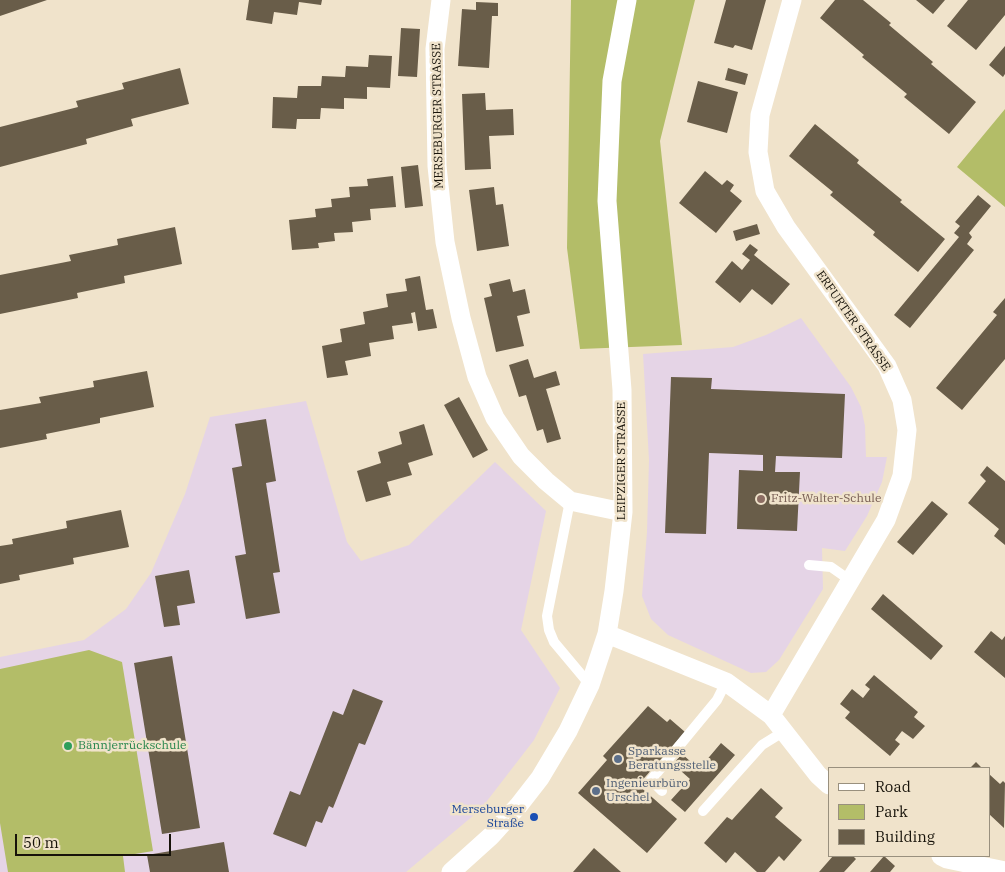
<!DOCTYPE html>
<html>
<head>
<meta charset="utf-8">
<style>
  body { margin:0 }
  #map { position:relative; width:1005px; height:872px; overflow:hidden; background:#f0e3cb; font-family:"IBM Plex Serif",serif }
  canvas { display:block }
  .legend { position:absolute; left:828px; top:767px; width:162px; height:90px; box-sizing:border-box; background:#f0e3cb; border:1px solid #99907e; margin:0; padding:6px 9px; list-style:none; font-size:15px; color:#17130a }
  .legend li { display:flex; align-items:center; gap:10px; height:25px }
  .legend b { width:25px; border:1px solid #99907e }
  .scale { position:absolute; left:15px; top:834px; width:156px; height:22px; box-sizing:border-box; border:2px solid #17130a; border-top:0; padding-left:6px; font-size:15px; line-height:18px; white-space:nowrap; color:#17130a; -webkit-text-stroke:4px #f0e3cb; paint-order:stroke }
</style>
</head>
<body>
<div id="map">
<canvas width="1005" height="872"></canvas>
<ul class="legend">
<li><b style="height:6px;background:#fff"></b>Road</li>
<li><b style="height:14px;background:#b3bd68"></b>Park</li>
<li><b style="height:14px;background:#695d49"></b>Building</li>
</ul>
<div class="scale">50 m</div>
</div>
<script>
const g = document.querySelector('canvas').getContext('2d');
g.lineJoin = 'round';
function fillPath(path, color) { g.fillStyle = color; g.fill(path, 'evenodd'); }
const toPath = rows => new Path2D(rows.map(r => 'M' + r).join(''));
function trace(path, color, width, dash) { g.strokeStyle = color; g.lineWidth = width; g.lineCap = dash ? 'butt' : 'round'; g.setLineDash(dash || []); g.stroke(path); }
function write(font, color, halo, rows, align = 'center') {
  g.font = font + ' "IBM Plex Serif",serif'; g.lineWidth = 5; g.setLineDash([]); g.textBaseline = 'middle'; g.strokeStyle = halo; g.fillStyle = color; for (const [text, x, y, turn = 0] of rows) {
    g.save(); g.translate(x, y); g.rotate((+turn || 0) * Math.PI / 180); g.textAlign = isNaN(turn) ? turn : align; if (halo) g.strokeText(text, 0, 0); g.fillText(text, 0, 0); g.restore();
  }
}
const education = toPath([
  [801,318,851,387,861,407,865,426,866,457,887,457,882,482,867,516,845,551,822,548,823,589,779,660,766,672,751,673,668,635,651,619,642,596,647,532,649,460,643,354,733,347,766,335],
  [306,401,347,542,361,561,409,545,495,462,546,511,521,630,560,688,534,740,480,810,406,872,0,872,0,657,84,640,126,609,151,573,185,494,210,417]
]);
const green = toPath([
  [571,0,695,0,660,141,682,345,580,349,567,248],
  [1005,109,1005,207,957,167],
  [89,650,122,662,153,851,123,856,125,872,8,872,0,823,0,669]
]);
const building = toPath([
  [0,0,47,0,0,16],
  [249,0,322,0,321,5,299,2,297,15,274,12,272,24,246,20],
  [726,0,766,0,752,50,735,45,733,48,714,43],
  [835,0,863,0,891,23,889,25,933,62,931,64,976,102,949,134,904,97,907,94,862,57,864,55,820,18],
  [916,0,945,0,933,14],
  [968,0,1005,0,1005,15,976,50,947,26],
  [476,2,498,3,498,16,492,16,489,68,458,66,462,9,476,10],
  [401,28,420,29,417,77,398,76],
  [1005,46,1005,74,1003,77,989,65],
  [369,55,392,56,390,88,367,87,367,99,344,98,344,109,321,108,320,119,297,119,296,129,272,128,273,97,297,98,298,86,321,86,322,76,345,77,346,66,368,67],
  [180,68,189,104,131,119,133,126,86,139,87,144,0,167,0,127,78,107,76,101,124,89,122,83],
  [728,68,748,74,745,85,725,80],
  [698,81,738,92,727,133,687,122],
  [485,93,486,110,513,109,514,135,489,136,491,169,465,170,462,94],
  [815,124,859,160,857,163,902,200,900,202,945,239,918,272,873,235,875,232,830,195,833,192,789,156],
  [418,165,423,206,405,208,401,167],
  [705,171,722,185,727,180,734,185,730,191,742,201,716,233,679,203],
  [393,176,396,207,370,209,371,220,352,222,353,232,334,233,335,241,318,243,319,248,292,250,289,220,316,217,315,209,332,207,331,199,350,197,349,187,368,186,367,179],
  [494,187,496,205,503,204,509,246,477,251,469,190],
  [978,195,991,206,969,233,972,237,967,244,974,250,910,328,894,315,959,237,954,233,960,226,955,222],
  [757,224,760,234,736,241,733,231],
  [175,227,182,264,124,276,125,283,77,293,78,298,0,314,0,275,71,261,69,255,118,245,117,239],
  [750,244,758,250,754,255,790,284,772,305,752,289,740,303,715,282,732,261,742,270,750,260,742,254],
  [420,276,426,310,433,309,437,328,418,331,415,312,411,313,413,323,392,326,394,339,369,343,371,356,345,361,348,375,327,378,322,346,342,342,340,329,365,324,363,312,388,307,386,294,407,291,405,279],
  [510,279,513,292,525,289,530,313,517,316,524,346,496,352,484,298,492,296,489,284],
  [1005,298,1005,359,962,410,936,388,997,315,993,312],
  [528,359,534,378,556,371,560,385,546,389,561,439,547,443,543,429,537,431,526,395,519,397,509,365],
  [147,371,154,407,100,418,100,423,46,434,47,439,0,448,0,410,41,403,39,397,94,387,93,381],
  [671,377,712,378,711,389,845,394,842,458,776,456,775,472,800,472,797,531,737,529,739,470,763,471,763,455,709,453,706,534,665,533],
  [459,397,488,450,473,458,444,405],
  [266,419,276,481,266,483,280,572,273,573,280,613,246,619,235,556,246,554,232,468,242,466,235,424],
  [424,424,433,455,408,463,412,475,387,482,391,495,366,502,357,471,381,463,378,452,402,444,399,432],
  [987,466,1005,481,1005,545,994,536,999,529,968,503,986,481,980,475],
  [932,501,948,514,913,555,897,542],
  [121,510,129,547,73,558,74,564,19,575,20,580,0,584,0,546,13,544,12,539,67,528,66,521],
  [189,570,195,603,177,606,180,625,164,627,155,576],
  [883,594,943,646,931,660,871,609],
  [991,631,1002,640,1005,636,1005,678,974,652],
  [172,656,200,828,162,834,134,663],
  [874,675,918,712,914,717,925,726,913,739,902,731,895,740,900,744,890,756,845,718,850,712,840,704,852,689,863,698,870,689,865,685],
  [353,689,383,701,365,745,359,743,333,808,329,806,322,823,316,821,306,847,273,834,290,791,300,795,333,711,343,715],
  [648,706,667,722,670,719,685,732,638,785,677,819,647,853,578,793,607,760,603,756],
  [721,743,735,755,685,812,671,800,690,779,673,764,682,754,699,769],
  [976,762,982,768,970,768],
  [989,774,1000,784,1003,781,1005,783,1004,828,989,814],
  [761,788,783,808,775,817,802,840,784,861,779,856,765,872,757,872,735,852,726,863,704,843,727,817,732,820],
  [224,842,229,872,150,872,147,855],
  [594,848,621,872,573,872],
  [833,856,853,856,856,859,844,872,819,872],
  [884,856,895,866,890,872,870,872]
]);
const lane = toPath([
  [570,501,547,616,549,630,554,642,590,685],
  [809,565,831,567,851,581],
  [662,791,651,780,717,700,726,682],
  [703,811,762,745,783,732]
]);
const street = toPath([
  [441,0,435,49,437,166,445,242,461,318,477,377,495,418,521,456,546,481,570,501,623,512],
  [607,634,726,682,771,715,818,775,829,785],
  [771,715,886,520,902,476,907,430,902,400,887,366,786,227,765,191,758,152,760,115,792,0],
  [941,856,947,859,1005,871],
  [451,872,491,836,519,805,540,778,568,731,590,685,607,634,614,591,623,512,622,390,607,201,612,81,627,0]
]);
const markers = [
  [761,499,5,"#8d6e63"],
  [68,746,5,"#2e9e5b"],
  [618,759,5,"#5c6f8a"],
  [596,791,5,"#5c6f8a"],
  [534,817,5,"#1a4fb4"]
];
const streetNames = [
  ["MERSEBURGER STRASSE",438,116,-91],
  ["ERFURTER STRASSE",853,321,55],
  ["LEIPZIGER STRASSE",622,461,-90]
];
const educationNames = [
  ["Fritz-Walter-Schule",771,499]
];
const leisureNames = [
  ["Bännjerrückschule",78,746]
];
const serviceNames = [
  ["Sparkasse",628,752],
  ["Beratungsstelle",628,766],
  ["Ingenieurbüro",606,784],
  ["Urschel",606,798]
];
const transitNames = [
  ["Merseburger",524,810],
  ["Straße",524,824]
];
fillPath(education, '#e5d4e6');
fillPath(green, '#b3bd68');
fillPath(building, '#695d49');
trace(lane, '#fff', 10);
trace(street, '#fff', 19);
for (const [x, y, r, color] of markers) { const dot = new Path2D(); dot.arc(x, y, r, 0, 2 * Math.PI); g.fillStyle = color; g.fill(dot); trace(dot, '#f0e3cb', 2); }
write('12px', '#17130a', '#f0e3cb', streetNames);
write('12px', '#785e54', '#f0e3cb', educationNames, 'left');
write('12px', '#27864d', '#f0e3cb', leisureNames, 'left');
write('12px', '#4e5e75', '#f0e3cb', serviceNames, 'left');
write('12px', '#164399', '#f0e3cb', transitNames, 'right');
</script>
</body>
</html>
